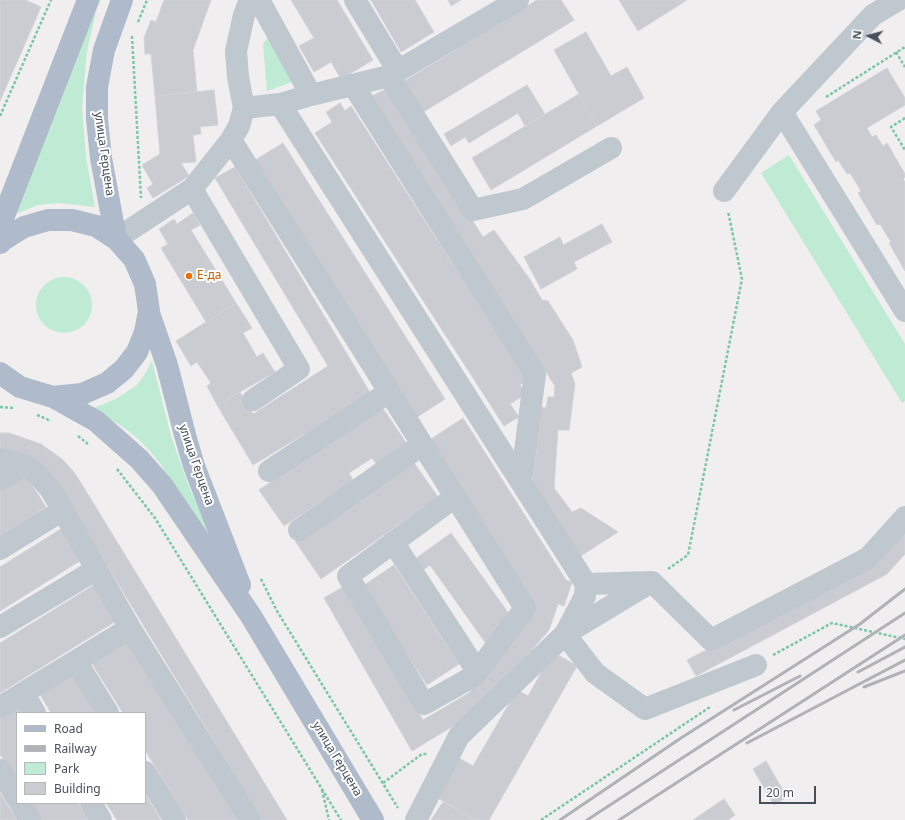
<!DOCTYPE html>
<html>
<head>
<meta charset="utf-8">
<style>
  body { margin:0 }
  #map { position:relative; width:905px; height:820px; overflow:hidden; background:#f0eeee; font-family:"Noto Sans",sans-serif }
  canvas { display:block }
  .legend { position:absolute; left:16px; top:712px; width:130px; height:92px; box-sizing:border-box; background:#fff; border:1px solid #b5b9bd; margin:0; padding:5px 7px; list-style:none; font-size:12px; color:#474f5a }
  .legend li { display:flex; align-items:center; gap:8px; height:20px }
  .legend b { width:20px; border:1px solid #b5b9bd }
  .north { position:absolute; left:849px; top:16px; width:40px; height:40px; -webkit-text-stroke:3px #fff; paint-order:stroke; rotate:276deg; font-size:11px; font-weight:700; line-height:16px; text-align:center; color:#474f5a }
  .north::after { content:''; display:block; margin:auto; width:14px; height:18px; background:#474f5a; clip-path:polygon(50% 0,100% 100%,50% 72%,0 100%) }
  .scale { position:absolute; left:759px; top:786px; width:57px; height:18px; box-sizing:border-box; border:2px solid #474f5a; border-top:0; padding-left:5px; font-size:12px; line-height:14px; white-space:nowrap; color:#474f5a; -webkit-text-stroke:3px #fff; paint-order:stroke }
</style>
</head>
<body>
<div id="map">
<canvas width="905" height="820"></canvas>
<ul class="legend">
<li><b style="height:5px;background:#afbbcb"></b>Road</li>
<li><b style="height:5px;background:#b0b2b8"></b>Railway</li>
<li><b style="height:11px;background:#bfebd4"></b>Park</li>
<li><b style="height:11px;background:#cbccd2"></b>Building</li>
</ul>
<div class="north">N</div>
<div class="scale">20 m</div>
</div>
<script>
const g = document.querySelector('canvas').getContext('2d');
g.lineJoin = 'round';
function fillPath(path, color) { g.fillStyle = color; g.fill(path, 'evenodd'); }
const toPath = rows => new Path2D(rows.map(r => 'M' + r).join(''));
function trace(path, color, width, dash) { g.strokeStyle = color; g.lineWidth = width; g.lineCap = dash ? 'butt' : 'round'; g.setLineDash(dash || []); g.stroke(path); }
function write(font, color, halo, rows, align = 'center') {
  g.font = font + ' "Noto Sans",sans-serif'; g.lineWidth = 4; g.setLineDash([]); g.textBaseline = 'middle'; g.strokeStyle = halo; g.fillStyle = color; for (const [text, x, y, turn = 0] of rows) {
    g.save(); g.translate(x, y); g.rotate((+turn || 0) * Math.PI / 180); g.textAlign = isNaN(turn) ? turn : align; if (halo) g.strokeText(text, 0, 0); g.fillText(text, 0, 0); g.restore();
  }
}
const green = toPath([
  [95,0,101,0,97,8,87,51,82,108,86,157,95,207,59,203,38,205,18,213,9,220],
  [269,36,292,82,267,91,263,44],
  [789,155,905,344,905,401,902,403,761,173],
  '36 305a28 28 0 1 1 56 0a28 28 0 1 1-56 0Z',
  [152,361,171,436,188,484,216,549,161,465,150,451,136,437,123,427,110,419,91,409,116,399,137,385,145,374]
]);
const building = toPath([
  [0,0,25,0,41,7,0,101,0,0],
  [164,0,211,0,193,50,197,92,155,96,151,54,145,54,144,38,151,20,156,22,164,0],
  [291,0,337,0,373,60,341,79,331,62,314,72,299,46,314,38,291,0],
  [371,0,415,0,434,32,401,52,371,0],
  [448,0,461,0,451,6,448,0],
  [537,0,561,0,574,20,420,114,401,83,537,0],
  [619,0,687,0,638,31,619,0],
  [586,32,611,76,627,67,644,98,597,126,554,50,586,32],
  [887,68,905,98,905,105,867,128,872,137,876,135,883,146,887,143,905,174,905,177,903,179,905,182,905,271,889,243,891,242,880,224,877,225,858,193,861,191,850,173,847,174,838,160,836,162,814,125,821,120,816,111,887,68],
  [527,85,545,114,525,126,518,113,469,143,465,137,451,146,444,134,527,85],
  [388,88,483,237,494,230,529,278,542,300,548,301,573,340,582,367,571,373,575,384,569,430,558,430,554,488,572,512,581,508,618,532,576,559,532,489,541,407,546,408,548,397,554,397,555,386,370,97,388,88],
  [214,90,218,125,200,127,201,134,193,135,196,162,181,163,189,176,153,198,147,188,153,184,142,165,160,154,155,96,214,90],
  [579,94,597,126,491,190,472,158,579,94],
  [340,103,345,111,351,106,527,380,520,385,526,394,510,404,519,417,504,426,315,133,332,122,326,112,340,103],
  [283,143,445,399,417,417,252,162,283,143],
  [235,167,371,394,253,465,217,405,240,392,253,414,328,366,215,178,235,167],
  [193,213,200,225,191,230,236,303,206,322,161,248,168,244,159,229,174,219,177,224,193,213],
  [602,224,612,242,574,262,577,269,541,289,524,257,560,237,563,245,602,224],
  [236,303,252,328,243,333,257,357,263,353,275,372,217,405,207,386,211,383,197,362,191,366,176,341,236,303],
  [382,407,407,444,377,465,372,458,349,473,353,480,284,526,259,490,382,407],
  [463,418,566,580,572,582,564,606,558,604,549,630,481,709,412,751,324,598,346,585,423,720,469,693,536,611,428,441,463,418],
  [0,433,9,433,41,444,62,459,74,472,86,491,287,820,262,820,66,498,0,453,0,433],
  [412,460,438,497,321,579,295,541,412,460],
  [26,475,46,507,0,537,0,492,26,475],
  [905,525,905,554,887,574,696,676,687,660,873,562,905,525],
  [64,527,83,559,0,611,0,567,64,527],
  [451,533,512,618,487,645,430,565,423,570,415,559,451,533],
  [394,565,459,664,427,685,363,586,394,565],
  [94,585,116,621,0,693,0,643,94,585],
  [127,640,237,820,188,820,145,750,145,713,123,713,91,662,127,640],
  [553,652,577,666,489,820,475,820,436,797,459,758,473,766,517,690,528,696,553,652],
  [72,674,96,713,51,713,40,694,72,674],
  [19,707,23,713,17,713,17,782,0,754,0,718,19,707],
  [766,761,787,797,774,805,753,769,766,761],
  [0,793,17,820,0,820,0,793],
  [145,794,161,820,117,820,106,803,145,803,145,794],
  [724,799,735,815,728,820,693,820,724,799],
  [443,802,475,820,431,820,443,802],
  [30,803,78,803,88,820,40,820,30,803]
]);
const path = toPath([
  [138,22,147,0],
  [132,36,141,198],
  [896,52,905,67],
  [826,97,905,47],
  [0,116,51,0],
  [905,118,891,127,905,150],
  [0,407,13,408],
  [37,415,51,421],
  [78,436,88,444],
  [117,469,155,518,341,820],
  [668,569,688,555,742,279,728,211],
  [261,579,277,611,398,808],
  [773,655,832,623,905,639],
  [383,783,422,754,427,754],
  [322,790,329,820],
  [541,820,710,707]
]);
const minor = toPath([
  [259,0,311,95],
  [355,0,398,71],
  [898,0,873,15,782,112,905,311],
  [389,76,473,210,523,199,611,148],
  [353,85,535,374,521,482],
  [280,104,311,95,389,76,518,0],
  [244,108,280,104,586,584,585,596,565,634,459,736,416,820],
  [231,140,525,608,474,676,424,704,348,576,455,497],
  [192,189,299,369,253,400],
  [724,191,782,112],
  [116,239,192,189,231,140,239,126,244,108,238,77,236,51,244,15,250,0],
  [0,459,15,462,31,469,41,478,51,490,130,628,250,820],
  [269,471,389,392],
  [0,480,24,465],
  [299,530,422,445],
  [393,542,477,671],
  [0,549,63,510],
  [651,582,565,634,595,673,645,709,756,665],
  [586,584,652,582,711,640,868,558,905,517],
  [0,627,97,569],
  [76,661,108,713],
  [23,693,35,713],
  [0,707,130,628],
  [0,770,17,798],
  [145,772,175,820],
  [20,803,30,820],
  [91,803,101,820]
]);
const major = toPath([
  [0,226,88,0],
  [116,239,101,158,97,119,97,87,104,50,122,0],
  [0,243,3,240,24,227,48,220,72,220,96,226,116,239,134,259,145,284,149,311,145,332,137,352,124,369,107,383,82,394,53,397,20,387,0,373],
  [149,313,167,365,185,435,194,466,240,585],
  [53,397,96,421,139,459,162,485,251,616,373,820]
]);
const rail = toPath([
  [858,672,905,647],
  [864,687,905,671],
  [734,710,800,676],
  [747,743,905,660],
  [560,820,681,738,860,624,905,589],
  [587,820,905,613],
  [619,820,905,635]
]);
const markers = [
  [189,276,4,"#e8710a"]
];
const streetNames = [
  ["улица Герцена",104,154,82],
  ["улица Герцена",196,465,71],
  ["улица Герцена",337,759,59]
];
const foodNames = [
  ["Е-да",197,276]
];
fillPath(green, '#bfebd4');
fillPath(building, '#cbccd2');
trace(building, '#d2d3d9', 1);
trace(path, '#79c7a7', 2.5, [3, 2]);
trace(minor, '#bfc7cf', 22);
trace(major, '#afbbcb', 22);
trace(rail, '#b0b2b8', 3);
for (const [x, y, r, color] of markers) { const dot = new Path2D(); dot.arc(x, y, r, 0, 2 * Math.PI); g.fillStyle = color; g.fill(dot); trace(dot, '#fff', 1.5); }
write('12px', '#474f5a', '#fff', streetNames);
write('12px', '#c56008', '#fff', foodNames, 'left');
</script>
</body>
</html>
